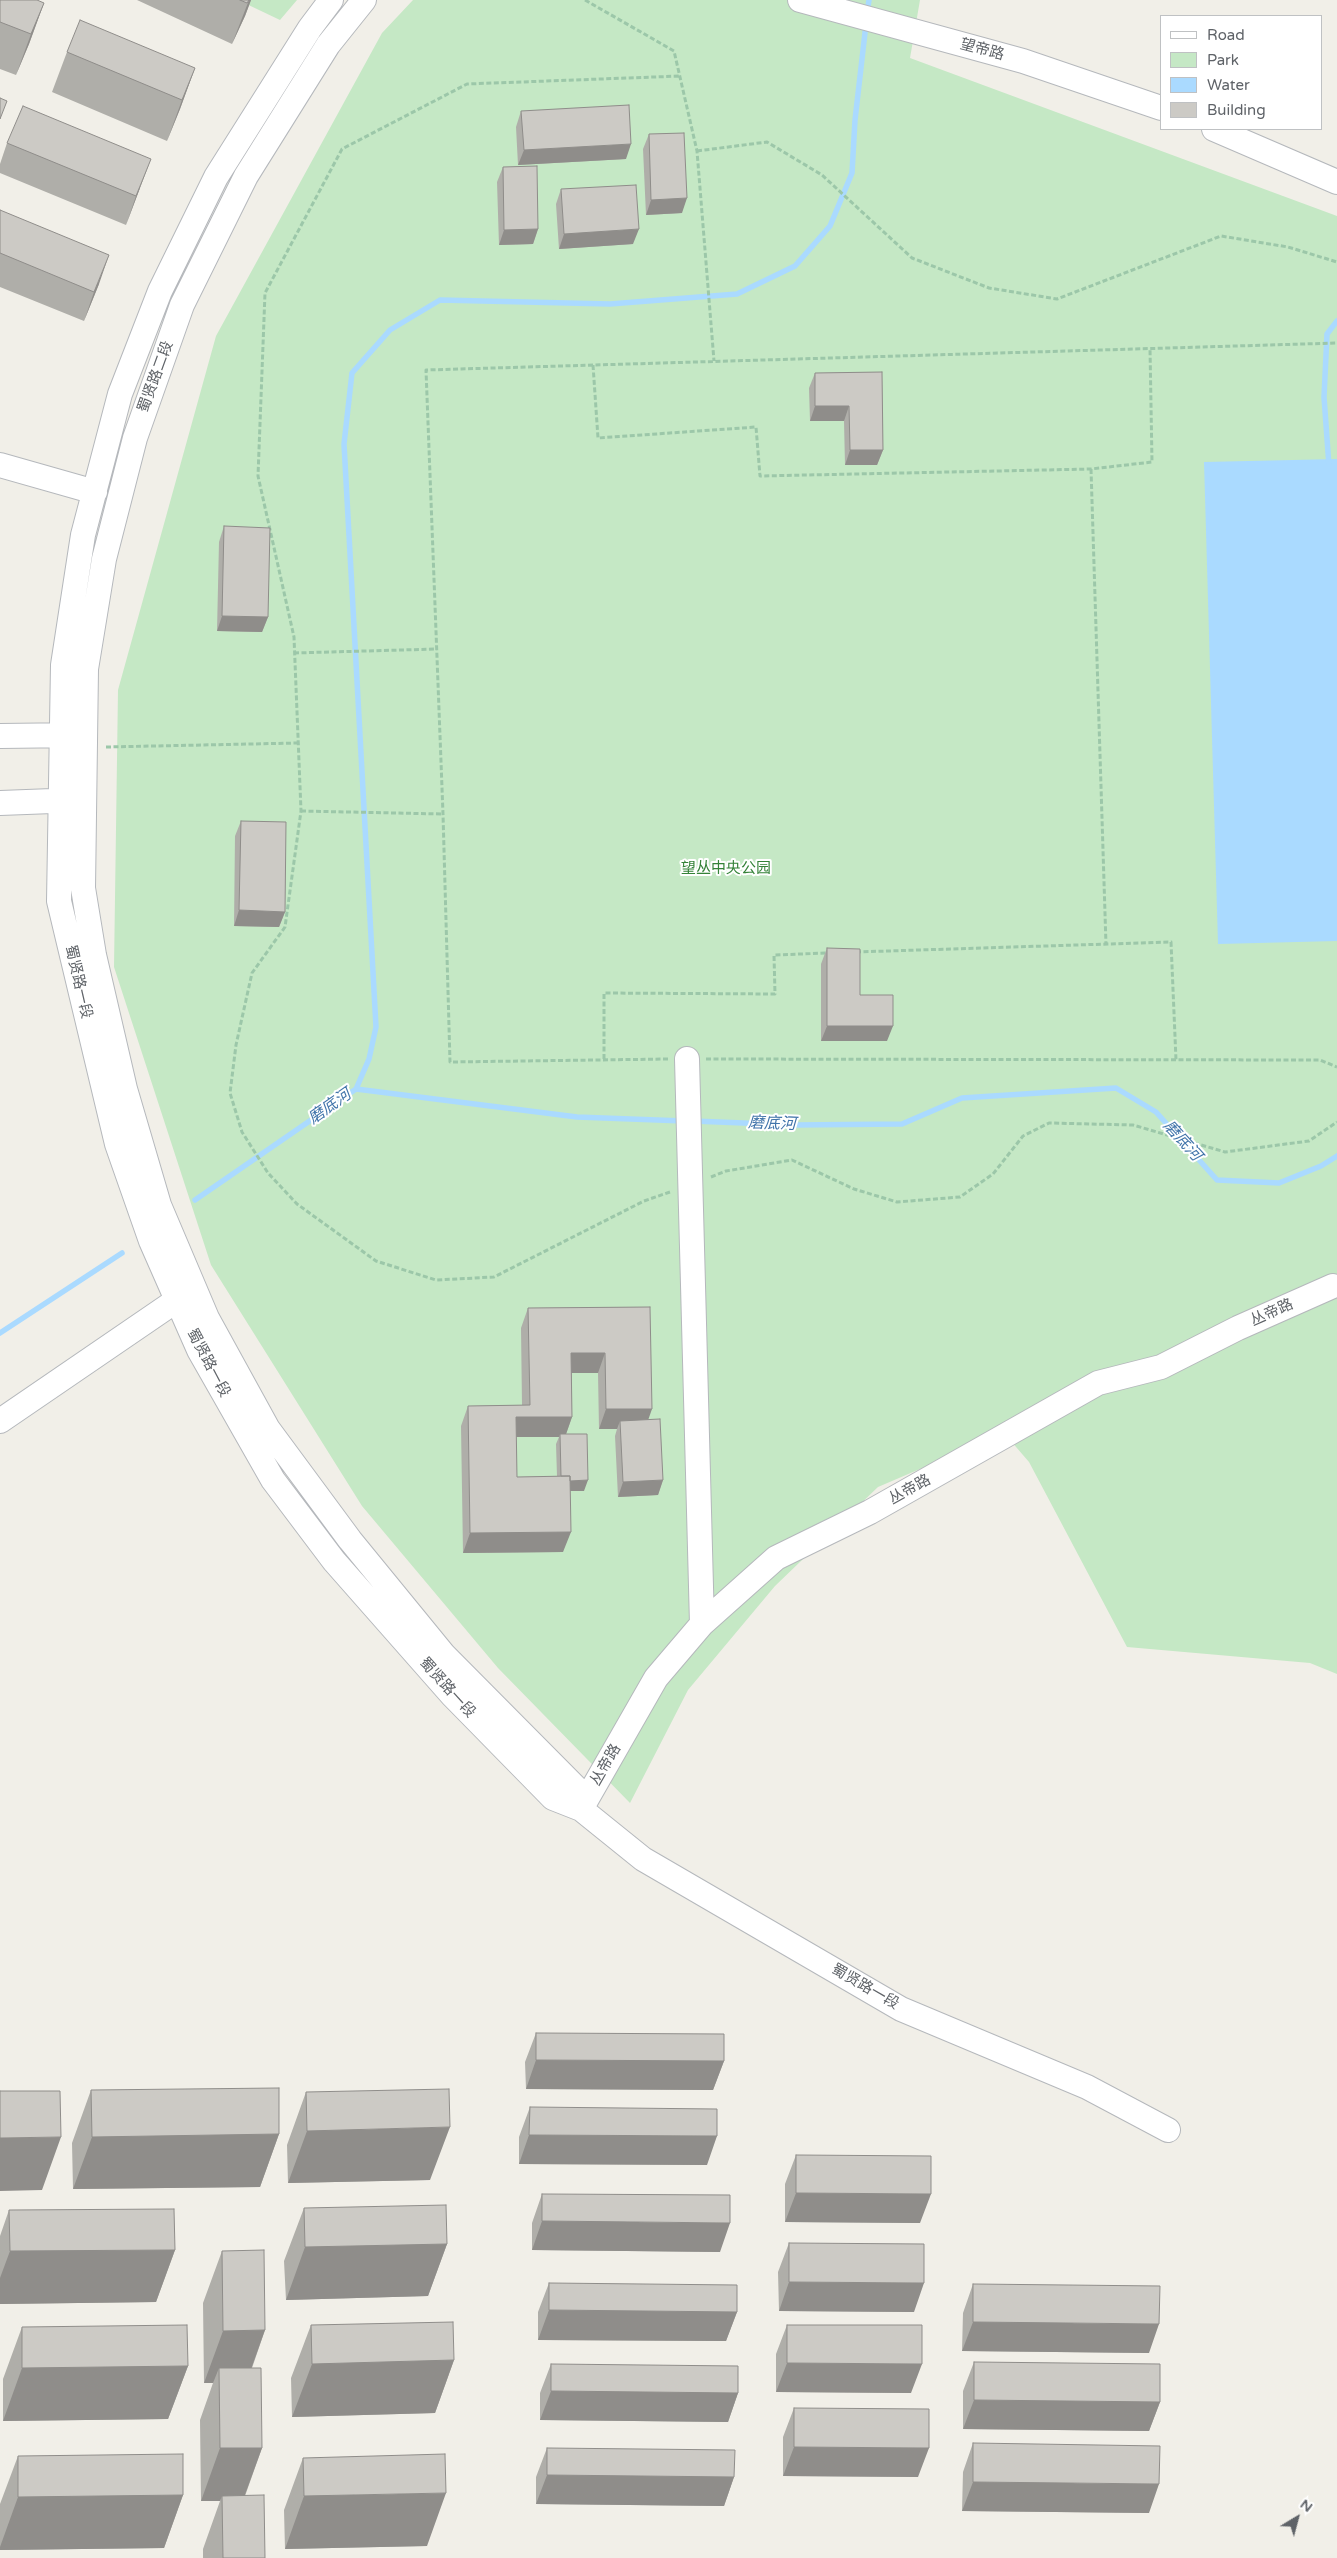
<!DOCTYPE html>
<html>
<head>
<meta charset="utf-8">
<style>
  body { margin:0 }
  #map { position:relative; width:1337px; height:2558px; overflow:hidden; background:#f1efe8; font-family:"Varela Round",sans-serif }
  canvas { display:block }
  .legend { position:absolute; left:1160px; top:15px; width:162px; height:115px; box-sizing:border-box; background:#fff; border:1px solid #bfc1c3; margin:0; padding:6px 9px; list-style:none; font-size:15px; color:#5f6368 }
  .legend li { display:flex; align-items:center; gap:10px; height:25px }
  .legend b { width:25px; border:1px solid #bfc1c3 }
  .north { position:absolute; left:1272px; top:2493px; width:50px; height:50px; -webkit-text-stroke:4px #fff; paint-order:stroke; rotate:37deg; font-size:14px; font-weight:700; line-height:20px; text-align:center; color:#5f6368 }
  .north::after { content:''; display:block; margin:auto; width:18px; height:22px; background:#5f6368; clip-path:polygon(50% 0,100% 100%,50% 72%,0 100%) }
</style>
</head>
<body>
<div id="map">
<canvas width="1337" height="2558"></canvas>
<ul class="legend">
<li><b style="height:6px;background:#fff"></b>Road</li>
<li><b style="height:14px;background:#c5e8c5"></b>Park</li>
<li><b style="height:14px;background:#aadaff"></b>Water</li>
<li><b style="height:14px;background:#cccac5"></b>Building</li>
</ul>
<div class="north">N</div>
</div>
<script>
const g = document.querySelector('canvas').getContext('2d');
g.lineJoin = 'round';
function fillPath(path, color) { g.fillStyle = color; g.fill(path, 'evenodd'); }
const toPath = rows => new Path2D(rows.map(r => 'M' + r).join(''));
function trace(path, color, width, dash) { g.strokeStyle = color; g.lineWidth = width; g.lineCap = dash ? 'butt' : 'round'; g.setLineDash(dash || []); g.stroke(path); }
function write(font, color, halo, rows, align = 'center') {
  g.font = font + ' "Varela Round","Noto Sans SC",sans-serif'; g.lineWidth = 4; g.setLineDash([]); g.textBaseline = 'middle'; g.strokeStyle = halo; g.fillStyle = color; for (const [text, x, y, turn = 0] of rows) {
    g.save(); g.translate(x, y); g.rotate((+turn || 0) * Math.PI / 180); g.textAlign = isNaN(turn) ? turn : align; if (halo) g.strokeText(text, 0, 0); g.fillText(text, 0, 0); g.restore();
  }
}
const green = toPath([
  [238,0,297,0,280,20],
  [413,0,920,0,910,58,1337,216,1337,1674,1310,1663,1127,1647,1029,1462,1004,1433,878,1487,775,1586,688,1690,630,1803,498,1668,362,1506,211,1265,114,967,118,690,216,336,382,33]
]);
const water = toPath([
  [1337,459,1337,941,1218,944,1204,462]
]);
const stream = toPath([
  [867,13,869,0],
  [1329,466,1324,397,1327,334,1337,321],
  [356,1089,369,1059,376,1027,344,444,352,373,390,330,440,300,610,304,737,294,795,266,830,226,852,173,855,120,866,24],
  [693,1121,794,1125,902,1124,962,1098,1116,1088,1156,1112,1217,1180,1279,1183,1321,1166,1337,1156],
  [195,1200,356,1089,577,1117,684,1121],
  [0,1333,122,1253]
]);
const path = toPath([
  [585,0,674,51,697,151,714,361],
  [697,151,767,142,822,175,912,258,989,288,1057,299,1221,236,1288,247,1337,262],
  [593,365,598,438,756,427,760,476,1091,469,1152,462,1150,348],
  [1091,469,1106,945],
  [294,653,437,649],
  [106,747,298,743],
  [301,811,443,814],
  [856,952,1171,942,1176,1060],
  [604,1059,604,993,775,994,774,955,827,953],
  [668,1059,450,1062,443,814,426,370,1337,343],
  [706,1059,1320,1060,1337,1067],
  [711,1177,726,1171,792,1160,854,1189,897,1202,960,1197,993,1174,1023,1136,1049,1123,1133,1125,1225,1152,1309,1141,1337,1122],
  [670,1192,644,1201,494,1277,436,1280,376,1261,297,1204,268,1173,242,1132,230,1093,236,1045,252,973,285,927,301,811,294,637,258,476,265,293,342,149,467,84,681,76]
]);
const minor = toPath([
  [331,0,310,28,216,177,160,291,120,394,83,535,63,665,59,901,117,1144,151,1241,199,1350,273,1480,334,1561,452,1695,553,1798,581,1809,643,1859,901,2009,1087,2087,1168,2130],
  [364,0,328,45,246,176,182,305,135,438,104,559,86,669,83,888,94,955,125,1089,159,1205,207,1318,268,1429,350,1540,444,1655,578,1790,581,1809],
  [800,0,1023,61,1161,108],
  [1214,129,1337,182],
  [0,465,95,492],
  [0,736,80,735],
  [0,803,79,800],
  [687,1059,702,1624],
  [0,1421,177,1300],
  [581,1809,656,1678,702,1624,776,1558,870,1512,1098,1383,1161,1367,1238,1328,1333,1286]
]);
const wall = toPath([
  [0,0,44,3,29,44,16,75,0,69],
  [137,0,251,0,245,16,232,44],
  [67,52,195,68,180,109,167,141,52,92],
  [521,111,626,159,518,165,516,127],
  [649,134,682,213,646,215,643,149],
  [7,143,140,188,126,225,0,173,0,164],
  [503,167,538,229,533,244,499,245,497,182],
  [561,189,633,244,559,249,556,204],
  [0,210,99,284,84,321,0,287],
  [882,372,883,450,877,465,845,465,844,421,810,421,809,388,815,373],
  [224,526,268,617,262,632,217,631,219,542],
  [241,821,285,912,279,927,234,926,235,836],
  [827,948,860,995,887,1041,821,1041,821,964],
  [650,1307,648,1420,663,1480,658,1495,618,1497,615,1436,617,1429,599,1429,598,1373,572,1373,572,1417,566,1434,584,1491,570,1491,563,1552,463,1553,461,1426,468,1406,522,1405,521,1328,528,1308],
  [516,1437,559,1437,556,1444,557,1476,517,1477],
  [536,2033,724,2061,713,2090,526,2089,525,2062],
  [91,2090,279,2134,260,2187,73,2189,72,2143],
  [306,2092,430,2180,288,2183,287,2145],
  [530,2107,707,2165,519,2164,519,2137],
  [796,2155,920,2223,785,2222,785,2184],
  [542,2194,720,2252,532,2250,532,2223],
  [304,2208,447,2244,428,2296,286,2300,284,2261],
  [9,2210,175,2250,156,2302,0,2304,0,2236],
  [789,2243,914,2312,779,2311,778,2272],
  [222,2251,265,2330,252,2368,262,2448,245,2496,265,2558,203,2558,203,2549,220,2501,201,2501,200,2420,213,2383,204,2383,203,2303],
  [549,2283,737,2312,726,2341,538,2340,538,2312],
  [973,2284,1149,2353,962,2351,963,2313],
  [311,2325,454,2360,435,2413,292,2417,291,2378],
  [787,2325,911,2393,776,2392,776,2354],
  [22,2327,188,2366,168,2419,3,2421,3,2379],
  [974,2362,1160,2402,1149,2431,963,2429,963,2391],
  [551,2364,738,2393,728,2422,540,2420,540,2393],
  [794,2408,918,2477,783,2476,783,2437],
  [973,2443,1149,2513,962,2511,963,2472],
  [547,2448,734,2477,724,2506,536,2504,536,2477],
  [18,2456,183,2495,164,2548,0,2550,0,2504],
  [303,2458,427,2546,285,2549,284,2510]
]);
const shadedWall = toPath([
  [249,0,251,0,245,16,232,44],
  [44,3,29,44,16,75,31,34],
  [195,68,180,109,167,141,182,100],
  [631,144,626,159,518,165,524,150],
  [151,159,140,188,126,225,136,196],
  [687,198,682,213,646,215,651,200],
  [538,229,533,244,499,245,504,230],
  [639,229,633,244,559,249,564,234],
  [109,255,99,284,84,321,94,292],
  [815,406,849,406,844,421,810,421],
  [850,450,883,450,877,465,845,465],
  [222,616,268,617,262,632,217,631],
  [239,910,285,912,279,927,234,926],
  [827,1026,893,1026,887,1041,821,1041],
  [571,1353,605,1353,598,1373,564,1373],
  [606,1409,652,1409,645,1429,620,1421,617,1429,599,1429],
  [516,1417,572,1417,565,1437,560,1434,559,1437,509,1437],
  [588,1480,584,1491,557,1491,561,1481],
  [663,1480,658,1495,618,1497,623,1482],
  [571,1532,563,1552,463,1553,470,1533],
  [536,2060,724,2061,713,2090,526,2089],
  [450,2127,430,2180,288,2183,307,2131],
  [279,2134,260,2187,73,2189,92,2137],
  [529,2135,717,2136,707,2165,519,2164],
  [61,2137,42,2190,0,2191,0,2138],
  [796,2193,931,2194,920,2223,785,2222],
  [542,2221,730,2223,720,2252,532,2250],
  [447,2244,428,2296,286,2300,305,2247],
  [175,2250,156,2302,0,2304,0,2278,10,2251],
  [789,2282,924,2283,914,2312,779,2311],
  [549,2310,737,2312,726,2341,538,2340],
  [973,2322,1159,2324,1149,2353,962,2351],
  [265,2330,246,2383,219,2368,213,2383,204,2383,223,2331],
  [454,2360,435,2413,292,2417,312,2364],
  [787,2363,922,2364,911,2393,776,2392],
  [188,2366,168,2419,3,2421,22,2368],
  [551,2391,738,2393,728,2422,540,2420],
  [974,2400,1160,2402,1149,2431,963,2429],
  [794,2447,929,2448,918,2477,783,2476],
  [220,2448,262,2448,243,2500,222,2496,220,2501,201,2501],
  [547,2475,734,2477,724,2506,536,2504],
  [973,2482,1159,2484,1149,2513,962,2511],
  [446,2493,427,2546,285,2549,304,2496],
  [183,2495,164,2548,0,2550,0,2547,18,2497]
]);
const building = toPath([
  [0,0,37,0,44,3,31,34,0,22,0,0],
  [240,0,249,0,247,3,240,0],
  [80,20,195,68,182,100,67,52,80,20],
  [0,98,7,101,0,119,0,98],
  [629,105,631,144,524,150,521,111,629,105],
  [23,106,151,159,136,196,7,143,23,106],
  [684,133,687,198,651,200,649,134,684,133],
  [537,166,538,229,504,230,503,167,537,166],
  [636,185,639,229,564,234,561,189,636,185],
  [0,210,109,255,94,292,0,253,0,210],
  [882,372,883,450,850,450,849,406,815,406,815,373,882,372],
  [224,526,270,528,268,617,222,616,224,526],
  [241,821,286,822,285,912,239,910,241,821],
  [827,948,860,949,860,995,893,995,893,1026,827,1026,827,948],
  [650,1307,652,1409,606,1409,605,1353,571,1353,572,1417,516,1417,517,1477,570,1476,571,1532,470,1533,468,1406,530,1405,528,1308,650,1307],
  [660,1419,663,1480,623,1482,620,1421,660,1419],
  [560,1434,587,1434,588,1480,570,1481,570,1476,561,1476,560,1434],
  [536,2033,724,2034,724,2061,536,2060,536,2033],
  [279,2088,279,2134,92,2137,91,2090,279,2088],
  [449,2089,450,2127,307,2131,306,2092,449,2089],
  [0,2091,60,2091,61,2137,0,2138,0,2091],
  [530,2107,717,2109,717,2136,529,2135,530,2107],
  [796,2155,931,2156,931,2194,796,2193,796,2155],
  [542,2194,730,2195,730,2223,542,2221,542,2194],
  [446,2205,447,2244,305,2247,304,2208,446,2205],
  [174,2209,175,2250,10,2251,9,2210,174,2209],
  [789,2243,924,2244,924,2283,789,2282,789,2243],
  [264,2250,265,2330,223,2331,222,2251,264,2250],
  [549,2283,737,2285,737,2312,549,2310,549,2283],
  [973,2284,1160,2286,1159,2324,973,2322,973,2284],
  [453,2322,454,2360,312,2364,311,2325,453,2322],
  [187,2325,188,2366,22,2368,22,2327,187,2325],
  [787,2325,922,2325,922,2364,787,2363,787,2325],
  [974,2362,1160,2364,1160,2402,974,2400,974,2362],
  [551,2364,738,2366,738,2393,551,2391,551,2364],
  [219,2368,261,2368,262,2448,220,2448,219,2368],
  [794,2408,929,2409,929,2448,794,2447,794,2408],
  [973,2443,1160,2446,1159,2484,973,2482,973,2443],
  [547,2448,735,2450,734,2477,547,2475,547,2448],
  [183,2454,183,2495,18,2497,18,2456,183,2454],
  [445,2454,446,2493,304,2496,303,2458,445,2454],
  [264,2495,265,2558,223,2558,222,2496,264,2495]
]);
const streetNames = [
  ["望帝路",982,50,15],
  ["蜀贤路二段",156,377,-70],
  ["蜀贤路一段",78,982,77],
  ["丛帝路",1272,1313,-24],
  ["蜀贤路一段",208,1363,62],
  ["丛帝路",910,1490,-29],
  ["蜀贤路一段",447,1688,48],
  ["丛帝路",606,1765,-60],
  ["蜀贤路一段",865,1987,30]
];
const parkNames = [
  ["望丛中央公园",726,869]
];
const waterNames = [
  ["磨底河",330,1107,-35],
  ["磨底河",772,1124,2],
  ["磨底河",1182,1141,48]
];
fillPath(green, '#c5e8c5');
fillPath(water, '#aadaff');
trace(stream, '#aadaff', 5.5);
trace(minor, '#b5b8bc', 26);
trace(path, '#9cc7a9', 3, [5, 2.5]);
trace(minor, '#fff', 24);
fillPath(wall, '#afaea9');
fillPath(shadedWall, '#8f8d8a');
fillPath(building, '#cccac5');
trace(building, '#8f8d8a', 1);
write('15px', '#5f6368', '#fff', streetNames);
write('15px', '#348238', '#fff', parkNames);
write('italic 16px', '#4174aa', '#fff', waterNames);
</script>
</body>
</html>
